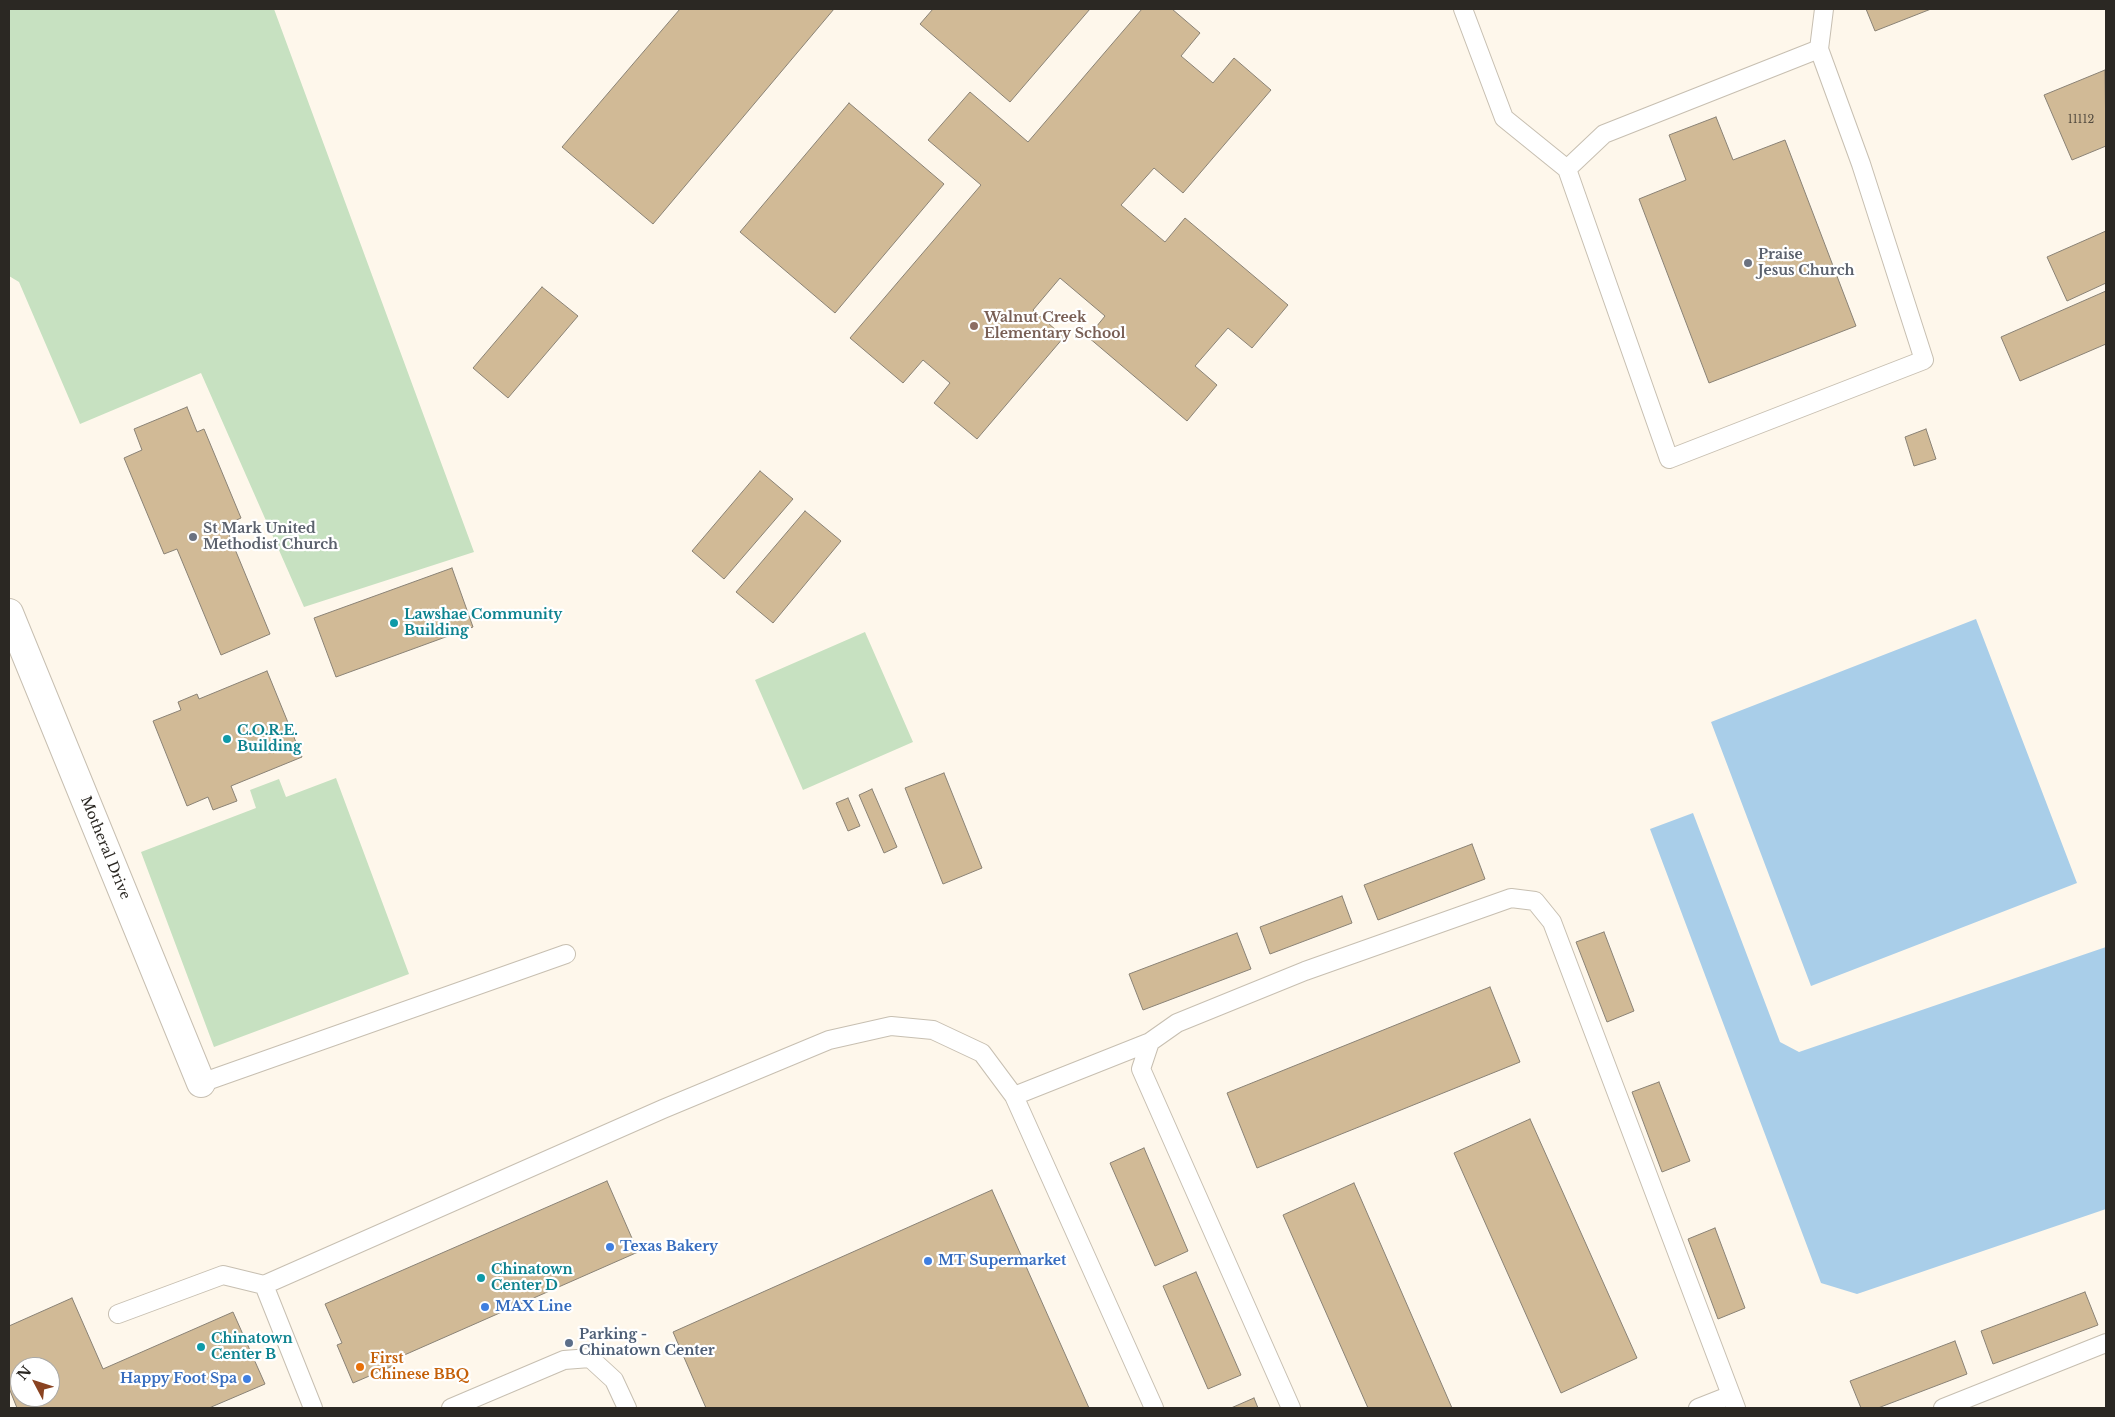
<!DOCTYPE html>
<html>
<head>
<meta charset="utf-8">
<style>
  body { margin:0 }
  #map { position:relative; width:2115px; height:1417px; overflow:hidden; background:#fef7eb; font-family:"Libre Baskerville",serif }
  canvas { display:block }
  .frame { position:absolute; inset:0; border:10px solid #2b2823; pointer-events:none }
  .north { position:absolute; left:10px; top:1357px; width:50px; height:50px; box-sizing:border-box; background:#fff; border:1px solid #aaa9a7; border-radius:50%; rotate:310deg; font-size:14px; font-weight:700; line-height:20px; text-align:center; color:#2b2823 }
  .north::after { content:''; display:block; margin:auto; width:18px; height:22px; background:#8a4321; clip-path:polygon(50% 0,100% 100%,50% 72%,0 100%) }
</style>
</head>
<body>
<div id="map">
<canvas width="2115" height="1417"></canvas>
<div class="frame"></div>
<div class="north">N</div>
</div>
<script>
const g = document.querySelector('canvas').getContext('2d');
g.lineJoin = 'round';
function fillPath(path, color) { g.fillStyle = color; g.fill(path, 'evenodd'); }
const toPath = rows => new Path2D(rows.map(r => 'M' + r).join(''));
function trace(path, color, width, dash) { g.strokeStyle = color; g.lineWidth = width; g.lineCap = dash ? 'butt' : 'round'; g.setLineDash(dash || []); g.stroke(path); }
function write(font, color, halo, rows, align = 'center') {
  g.font = font + ' "Libre Baskerville",serif'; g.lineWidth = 4.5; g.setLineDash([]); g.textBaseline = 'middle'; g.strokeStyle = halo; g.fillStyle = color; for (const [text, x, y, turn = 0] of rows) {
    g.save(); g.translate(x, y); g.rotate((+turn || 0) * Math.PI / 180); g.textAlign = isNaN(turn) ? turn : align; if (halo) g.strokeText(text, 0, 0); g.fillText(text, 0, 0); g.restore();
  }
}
const green = toPath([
  [9,9,274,9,474,552,304,607,201,373,80,424,19,282,9,276],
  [865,632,913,742,803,790,755,680],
  [336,778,409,974,214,1047,141,852,256,808,250,790,279,779,286,797]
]);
const water = toPath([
  [1976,619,2077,883,1811,986,1711,722],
  [1693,813,1780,1042,1799,1052,2106,947,2106,1209,1857,1294,1821,1283,1650,829]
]);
const building = toPath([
  [680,9,834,9,653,224,562,147,680,9],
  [933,9,1090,9,1010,102,920,24,933,9],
  [1142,9,1172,9,1200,33,1181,56,1213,83,1234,58,1271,90,1183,193,1154,168,1121,205,1165,242,1185,218,1288,305,1252,348,1228,328,1195,366,1217,385,1187,421,1088,337,1105,316,1060,278,1033,310,1064,337,977,439,934,403,950,383,923,360,903,383,850,338,981,185,928,140,970,92,1028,142,1142,9],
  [1866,9,1931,9,1875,31,1866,9],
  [2105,70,2106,146,2072,160,2044,95,2105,70],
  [849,103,944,184,835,313,740,232,849,103],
  [1716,117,1733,160,1785,140,1856,326,1709,383,1639,199,1686,180,1669,135,1716,117],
  [2106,231,2106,283,2067,301,2047,257,2106,231],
  [542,287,578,316,508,398,473,368,542,287],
  [2106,291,2106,344,2020,381,2001,337,2106,291],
  [187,407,197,432,204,429,241,518,225,525,270,634,221,655,177,549,164,554,124,458,142,450,134,429,187,407],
  [1926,429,1936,459,1914,466,1905,437,1926,429],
  [760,471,793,499,724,579,692,551,760,471],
  [805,511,841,541,773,623,736,592,805,511],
  [452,568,473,627,336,677,314,618,452,568],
  [267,671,302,757,231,786,237,801,213,810,208,797,187,806,153,721,181,710,178,702,197,694,199,699,267,671],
  [944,773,982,868,943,884,905,788,944,773],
  [872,789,897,847,884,853,859,795,872,789],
  [848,798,860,826,848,831,836,803,848,798],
  [1472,844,1485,879,1378,920,1364,885,1472,844],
  [1342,896,1352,923,1270,954,1260,927,1342,896],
  [1604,932,1634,1011,1607,1022,1576,942,1604,932],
  [1237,933,1251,969,1143,1010,1129,974,1237,933],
  [1490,987,1520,1062,1257,1168,1227,1093,1490,987],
  [1659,1082,1690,1161,1662,1172,1632,1092,1659,1082],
  [1530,1119,1637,1358,1561,1393,1454,1153,1530,1119],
  [1144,1148,1188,1251,1155,1266,1110,1163,1144,1148],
  [607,1181,638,1252,393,1360,395,1365,353,1383,337,1345,342,1343,325,1304,607,1181],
  [1354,1183,1452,1408,1368,1408,1283,1215,1354,1183],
  [992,1190,1089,1408,706,1408,673,1332,992,1190],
  [1715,1228,1745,1308,1718,1319,1688,1239,1715,1228],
  [1196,1272,1241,1375,1208,1389,1163,1286,1196,1272],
  [2085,1292,2098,1325,1993,1364,1981,1331,2085,1292],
  [72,1298,103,1369,233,1312,265,1384,209,1408,17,1408,9,1388,9,1326,72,1298],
  [20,1367,50,1367,50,1397,20,1397,20,1367],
  [1955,1341,1967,1374,1878,1408,1861,1408,1850,1381,1955,1341],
  [1254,1398,1258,1408,1231,1408,1254,1398]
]);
const lane = toPath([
  [1463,9,1504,118,1567,169],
  [1819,49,1604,134,1567,169,1669,459,1924,360,1861,164,1819,49,1824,9],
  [201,1083,566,954],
  [1014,1096,1150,1042],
  [264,1285,313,1408],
  [118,1314,223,1275,264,1285,663,1109,829,1040,891,1026,933,1030,982,1053,1014,1096,1154,1408],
  [451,1408,564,1360,590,1358,614,1380,627,1408],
  [1291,1408,1141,1069,1150,1042,1177,1023,1305,971,1511,898,1535,901,1552,922,1736,1408],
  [1698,1408,1731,1395],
  [1943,1408,2106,1343]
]);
const street = toPath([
  [9,613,201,1083]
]);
const markers = [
  [1748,263,5,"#6b7280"],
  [974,326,5,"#8d6e63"],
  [193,537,5,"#6b7280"],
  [394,623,5,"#0f9aa8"],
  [227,739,5,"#0f9aa8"],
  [610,1247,5,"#3f7fe0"],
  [928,1261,5,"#3f7fe0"],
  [481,1278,5,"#0f9aa8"],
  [485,1307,5,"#3f7fe0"],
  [569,1343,5,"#5c6f8a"],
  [201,1347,5,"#0f9aa8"],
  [360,1367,5,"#e8710a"],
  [247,1379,5,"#3f7fe0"]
];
const numberNames = [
  ["11112",2081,120]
];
const worshipNames = [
  ["Praise",1758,255],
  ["Jesus Church",1758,271],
  ["St Mark United",203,529],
  ["Methodist Church",203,545]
];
const educationNames = [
  ["Walnut Creek",984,318],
  ["Elementary School",984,334]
];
const cultureNames = [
  ["Lawshae Community",404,615],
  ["Building",404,631],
  ["C.O.R.E.",237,731],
  ["Building",237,747],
  ["Chinatown",491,1270],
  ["Center D",491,1286],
  ["Chinatown",211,1339],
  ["Center B",211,1355]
];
const streetNames = [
  ["Motheral Drive",105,848,68]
];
const shopNames = [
  ["Texas Bakery",620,1247],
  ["MT Supermarket",938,1261],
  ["MAX Line",495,1307],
  ["Happy Foot Spa",237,1379,"right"]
];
const serviceNames = [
  ["Parking -",579,1335],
  ["Chinatown Center",579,1351]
];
const foodNames = [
  ["First",370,1359],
  ["Chinese BBQ",370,1375]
];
fillPath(green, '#c7e1c1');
fillPath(water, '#a9cee9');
fillPath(building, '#d1ba96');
trace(building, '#8a8275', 1);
trace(lane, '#c7bfb1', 20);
trace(street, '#c7bfb1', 30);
trace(lane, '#fff', 18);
trace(street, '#fff', 28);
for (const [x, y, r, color] of markers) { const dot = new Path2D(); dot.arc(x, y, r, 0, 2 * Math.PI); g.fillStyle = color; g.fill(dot); trace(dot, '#fff', 2); }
write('11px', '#544c40', null, numberNames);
write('bold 14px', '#5b616d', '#fff', worshipNames, 'left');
write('bold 14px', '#785e54', '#fff', educationNames, 'left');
write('bold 14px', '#0d838f', '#fff', cultureNames, 'left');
write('14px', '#2b2823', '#fff', streetNames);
write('bold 14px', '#366cbe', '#fff', shopNames, 'left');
write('bold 14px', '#4e5e75', '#fff', serviceNames, 'left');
write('bold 14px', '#c56008', '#fff', foodNames, 'left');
</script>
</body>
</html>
